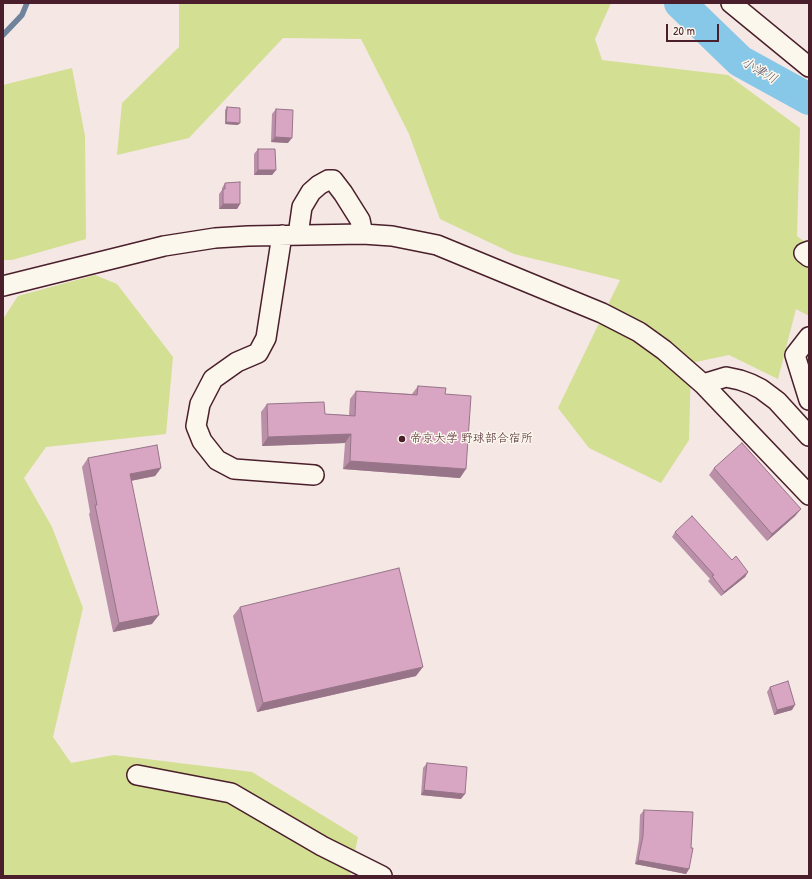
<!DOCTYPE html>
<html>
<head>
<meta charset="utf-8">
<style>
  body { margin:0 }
  #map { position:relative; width:812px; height:879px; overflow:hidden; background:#f4e7e4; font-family:"Patrick Hand",sans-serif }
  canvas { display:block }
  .frame { position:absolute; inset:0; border:4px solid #4a1f2b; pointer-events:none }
  .scale { position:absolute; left:666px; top:24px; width:53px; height:18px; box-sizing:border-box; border:2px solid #4a1f2b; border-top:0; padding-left:5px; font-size:12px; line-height:14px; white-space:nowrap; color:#4a1f2b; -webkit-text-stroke:3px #fbf7ec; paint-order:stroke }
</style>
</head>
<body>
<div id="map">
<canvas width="812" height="879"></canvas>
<div class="frame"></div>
<div class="scale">20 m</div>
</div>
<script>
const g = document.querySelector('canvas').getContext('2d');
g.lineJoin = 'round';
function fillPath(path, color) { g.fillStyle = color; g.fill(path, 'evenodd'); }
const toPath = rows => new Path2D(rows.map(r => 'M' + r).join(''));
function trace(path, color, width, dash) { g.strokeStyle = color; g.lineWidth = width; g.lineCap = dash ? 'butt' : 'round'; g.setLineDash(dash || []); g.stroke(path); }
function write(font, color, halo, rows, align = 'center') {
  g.font = font + ' "Patrick Hand","Klee One",sans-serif'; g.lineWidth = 3; g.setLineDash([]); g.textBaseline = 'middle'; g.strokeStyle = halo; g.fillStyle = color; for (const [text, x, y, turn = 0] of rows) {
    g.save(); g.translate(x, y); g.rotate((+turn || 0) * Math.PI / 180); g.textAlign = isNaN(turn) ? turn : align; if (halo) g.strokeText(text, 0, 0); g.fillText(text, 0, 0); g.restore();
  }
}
const green = toPath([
  [179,3,611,3,595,39,602,60,728,75,800,128,797,236,809,245,809,316,796,309,778,379,729,355,691,363,689,440,661,483,589,448,558,408,620,280,514,254,440,219,409,134,361,39,283,38,189,138,117,155,122,103,179,47],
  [72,68,85,136,86,239,12,260,3,260,3,85],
  [95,275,117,284,173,357,166,434,46,447,24,478,52,527,83,608,53,737,71,763,114,755,252,772,358,837,350,876,3,876,3,319,18,296]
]);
const stream = toPath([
  [3,35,22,15,27,3]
]);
const river = toPath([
  [680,3,740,61,809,99]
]);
const minor = toPath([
  [731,3,809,67],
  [282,235,266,338,258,353,237,362,213,379,200,404,196,426,202,441,217,460,234,469,314,475],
  [298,235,302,207,311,192,319,185,328,180,333,180,343,193,360,220,363,234],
  [809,251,804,253,809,257],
  [3,286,164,246,215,238,248,236,363,234,392,236,437,245,602,313,639,332,664,350,703,384,809,495],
  [809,337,795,355,809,400],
  [703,384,726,377,740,380,751,384,761,389,777,401,809,436],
  [137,775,231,793,322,846,382,876]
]);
const wall = toPath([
  [227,107,238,125,225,124,225,110],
  [276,109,288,143,271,142,272,114],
  [258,149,276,170,272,175,254,175,254,154],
  [225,183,240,204,237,209,219,209,219,194,222,190,222,188],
  [418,386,445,394,460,478,343,469,345,443,262,446,261,412,267,404,325,414,349,415,350,399,356,391,412,394],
  [88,458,161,468,155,476,131,481,152,624,113,632,89,514,90,512,82,467],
  [714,468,801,509,795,516,767,541,709,475],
  [675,532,732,560,748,572,745,577,721,596,708,581,710,579,672,537],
  [240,607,416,676,257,712,233,616],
  [770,687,792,710,774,715,767,692],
  [427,763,461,799,421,795,423,768],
  [644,810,689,869,686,874,635,864,639,840,640,815]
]);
const shadedWall = toPath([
  [226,122,240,123,238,125,225,124],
  [275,137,292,138,288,143,271,142],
  [258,170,276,170,272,175,254,175],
  [223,204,240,204,237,209,219,209],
  [351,434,345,443,262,446,268,437],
  [350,461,466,469,460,478,343,469],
  [161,468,155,476,124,482,130,474],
  [801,509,795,516,767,541,772,534],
  [748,572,745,577,721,596,724,592],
  [159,615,152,624,113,632,119,623],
  [423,667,416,676,257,712,263,703],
  [795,705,792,710,774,715,777,710],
  [424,790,465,794,461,799,421,795],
  [638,860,689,869,686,874,635,864]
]);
const building = toPath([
  [227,107,240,108,240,123,226,122,227,107],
  [276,109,293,110,292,138,275,137,276,109],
  [258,149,275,149,276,170,258,170,258,149],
  [240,182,240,204,223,204,223,189,225,189,225,183,240,182],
  [418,386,446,388,445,394,471,396,466,469,350,461,351,434,268,437,267,404,324,402,325,414,355,416,356,391,417,395,418,386],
  [742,443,801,509,772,534,714,468,742,443],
  [157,445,161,468,130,474,159,615,119,623,95,505,97,505,88,458,157,445],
  [692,516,732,560,736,556,748,572,724,592,712,576,714,575,675,532,692,516],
  [399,568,423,667,263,703,240,607,399,568],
  [788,681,795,705,777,710,770,687,788,681],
  [427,763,467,767,465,794,424,790,427,763],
  [644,810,693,812,691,848,693,848,689,869,638,860,643,836,644,810]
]);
const markers = [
  [402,439,4,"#4a1f2b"]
];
const poiNames = [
  ["帝京大学 野球部合宿所",410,439]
];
const waterNames = [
  ["小津川",759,71,30]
];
fillPath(green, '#d3df92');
trace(stream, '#6f849c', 5.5);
trace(river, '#87c7e8', 32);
trace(minor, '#4a1f2b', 22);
trace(minor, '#fbf7ec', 19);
fillPath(wall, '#ba8fa8');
fillPath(shadedWall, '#977488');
fillPath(building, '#d8a6c3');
trace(building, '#977488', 1);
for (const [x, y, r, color] of markers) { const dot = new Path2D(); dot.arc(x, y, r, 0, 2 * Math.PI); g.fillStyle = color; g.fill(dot); trace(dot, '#fbf7ec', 1.5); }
write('12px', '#4a1f2b', '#fbf7ec', poiNames, 'left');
write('italic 13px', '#5c5164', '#fbf7ec', waterNames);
</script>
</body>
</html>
